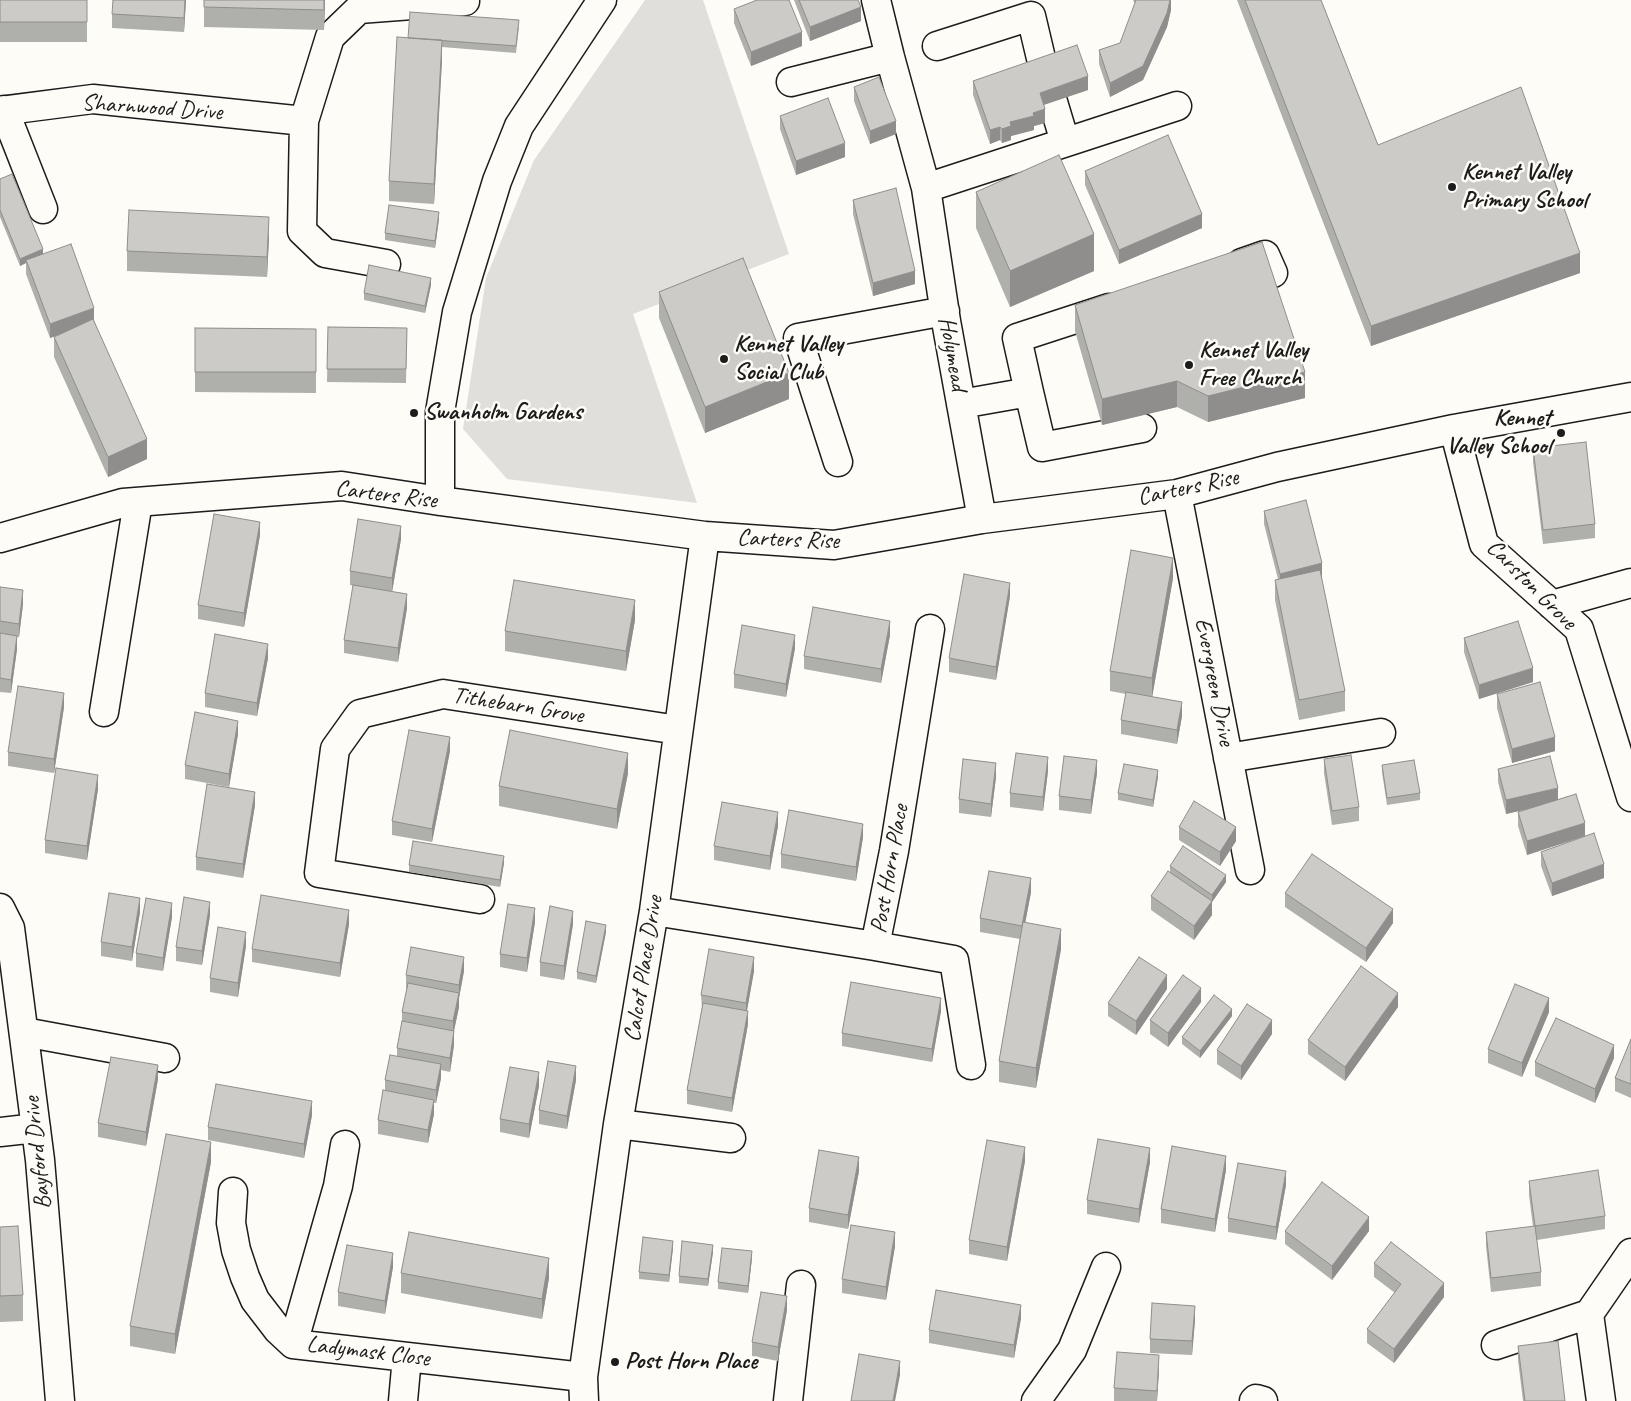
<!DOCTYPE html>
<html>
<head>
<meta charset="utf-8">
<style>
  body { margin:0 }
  canvas { display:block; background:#fdfcf7 }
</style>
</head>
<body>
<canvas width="1631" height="1401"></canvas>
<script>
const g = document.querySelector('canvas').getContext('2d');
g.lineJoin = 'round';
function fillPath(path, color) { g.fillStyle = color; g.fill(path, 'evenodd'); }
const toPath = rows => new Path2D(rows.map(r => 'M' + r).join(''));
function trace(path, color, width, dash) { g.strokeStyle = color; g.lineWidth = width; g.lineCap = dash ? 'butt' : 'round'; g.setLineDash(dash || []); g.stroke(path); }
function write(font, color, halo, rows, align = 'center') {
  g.font = font + ' Caveat,sans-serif'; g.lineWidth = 5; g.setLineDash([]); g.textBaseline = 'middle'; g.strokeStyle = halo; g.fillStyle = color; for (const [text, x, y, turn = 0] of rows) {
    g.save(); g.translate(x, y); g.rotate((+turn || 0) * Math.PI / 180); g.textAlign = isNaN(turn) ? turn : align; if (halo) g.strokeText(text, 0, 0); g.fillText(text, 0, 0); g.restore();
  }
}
const green = toPath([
  [645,0,703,0,789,254,633,314,697,503,507,479,463,429,486,278,534,160]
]);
const minor = toPath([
  [876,0,890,57,926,188,946,321,982,519],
  [937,46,1031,16,1044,71],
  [791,82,890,57],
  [1053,102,1065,142],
  [4,110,43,209],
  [0,111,93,99,304,121],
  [926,188,1177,106],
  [1242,263,1265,255,1273,273],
  [386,264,325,253,302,231,304,121,330,37,359,9,465,1],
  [1029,392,1017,338,1109,308],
  [961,404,1029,392,1042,447,1142,428],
  [1454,429,1484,544,1579,629,1631,797],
  [838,462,798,338,945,311],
  [1177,494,1250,870],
  [440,501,440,412,457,312,497,181,519,126,602,0],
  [0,538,123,503,342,486,440,501,705,536,834,545,982,519,1177,494,1277,467,1454,429,1631,397],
  [1552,605,1631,583],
  [104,712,138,502],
  [1228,758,1381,733],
  [480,899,319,873,335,749,360,714,443,694,678,730],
  [0,908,10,928,40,1160,60,1401],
  [654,911,875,946,894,851,930,629],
  [875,946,954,960,971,1065],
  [24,1032,165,1058],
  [618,1124,731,1138],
  [0,1132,36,1128],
  [233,1192,231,1223,236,1250,245,1277,255,1300,278,1330,293,1344,583,1377],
  [293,1344,338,1186,345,1145],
  [1496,1345,1589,1314],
  [403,1401,407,1357],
  [584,1401,583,1377,618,1124,654,911,705,536],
  [788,1401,801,1285],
  [1036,1401,1072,1350,1106,1267],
  [1254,1401,1256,1399,1263,1401],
  [1601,1401,1589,1314,1631,1253]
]);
const wall = toPath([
  [0,0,87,0,87,42,0,42],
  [186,0,184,32,112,28,112,14],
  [204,0,325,0,324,30,204,27],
  [794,0,858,0,861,21,810,41],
  [1133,0,1171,0,1171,10,1167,27,1143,80,1110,97,1099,64,1099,50,1120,43,1135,4],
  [1237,0,1321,0,1378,145,1580,273,1371,346],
  [734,9,802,46,751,66,734,23],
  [519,27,516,53,442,47,442,60,434,204,389,201,389,181,408,38],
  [973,81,1088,90,1044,105,1045,123,1034,126,1034,130,1011,136,1011,140,1002,143,1000,140,990,144,973,95],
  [854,87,896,134,870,144,854,101],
  [780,116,845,157,796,175,780,129],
  [1085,171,1202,228,1119,264,1085,185],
  [0,179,43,254,94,320,147,459,108,477,54,357,54,337,64,332,50,338,26,274,26,263,20,266,0,217],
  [976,192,1094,271,1010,307,976,228],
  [853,200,915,284,873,296,853,214],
  [439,219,435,248,385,240,385,233],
  [269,237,267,277,127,271,127,251],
  [431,285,425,313,364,300,364,293],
  [659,292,789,399,705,433,659,318],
  [1075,305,1305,398,1208,422,1177,407,1102,425,1075,331],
  [328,327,407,328,406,383,327,382],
  [195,328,316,329,316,393,195,392],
  [1533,448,1595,524,1595,538,1543,544,1533,462],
  [1264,511,1322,577,1321,577,1345,691,1345,711,1299,720,1275,600,1275,580,1278,579,1264,524],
  [260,535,244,627,198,619,198,605],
  [401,539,392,592,407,608,398,662,344,653,344,640,363,587,350,585,350,571],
  [1173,578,1152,697,1182,716,1177,744,1121,734,1121,720,1126,694,1110,691,1110,671],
  [0,587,23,604,19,637,17,637,17,649,11,693,0,692],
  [1010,596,996,680,949,672,949,658],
  [635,620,626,671,505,651,505,631],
  [890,635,881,683,804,669,804,656],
  [1464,638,1533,682,1479,699,1464,652],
  [795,648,786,697,734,688,734,674],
  [268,658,257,716,205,707,205,693],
  [1497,694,1555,751,1512,763,1497,708],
  [64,707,54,773,8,766,8,752],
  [238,734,229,787,185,779,185,765],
  [450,751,432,842,392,835,392,821],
  [1324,759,1359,807,1359,821,1332,825,1324,773],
  [1382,765,1420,793,1420,800,1387,805,1382,772],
  [1498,769,1558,800,1585,836,1527,855,1518,826,1518,812,1535,807,1506,814,1498,782],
  [1048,771,1043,811,1010,807,1010,793],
  [628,773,617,829,499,806,499,786],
  [1097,773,1091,814,1059,810,1059,796],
  [996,777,991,817,959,813,959,799],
  [1158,777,1153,807,1118,800,1118,793],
  [98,789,87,860,45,853,45,840],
  [255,805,243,878,196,870,196,857],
  [778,826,770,870,714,860,714,846],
  [1179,827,1236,841,1220,866,1179,840],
  [863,837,856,881,781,868,781,854],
  [1541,852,1604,878,1552,896,1541,866],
  [504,863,500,887,409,872,409,865],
  [1170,866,1226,882,1212,902,1212,915,1194,940,1151,910,1151,896,1170,872],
  [1031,892,1025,923,1061,949,1036,1088,999,1082,999,1061,1020,939,980,932,980,918],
  [1285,893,1393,923,1366,962,1285,907],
  [140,912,132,961,101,956,101,942],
  [210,915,202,965,176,961,176,947],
  [172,917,163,971,136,967,136,953],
  [535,922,527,972,500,967,500,954],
  [349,924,340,977,252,962,252,949],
  [573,924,564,980,540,976,540,962],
  [606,932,596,983,577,979,577,972],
  [246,946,238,997,210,992,210,978],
  [464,971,459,998,459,1007,454,1031,454,1045,450,1072,441,1070,441,1078,436,1103,434,1103,434,1114,428,1143,378,1134,378,1120,385,1091,385,1080,397,1056,397,1048,402,1021,402,1012,407,989,406,989,406,975],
  [754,971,747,1010,748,1024,732,1112,687,1104,687,1090,702,1008,701,995],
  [1167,989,1136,1035,1108,1016,1108,1003],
  [1201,1002,1168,1047,1150,1034,1150,1020],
  [1398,1007,1345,1081,1308,1054,1308,1040],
  [941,1011,932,1062,842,1046,842,1033],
  [1549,1012,1522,1077,1488,1063,1488,1049],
  [1232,1016,1200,1058,1182,1044,1182,1037],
  [1272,1034,1241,1080,1217,1064,1217,1050],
  [1631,1039,1631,1098,1615,1091,1615,1078],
  [1614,1058,1595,1103,1535,1076,1535,1062],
  [158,1079,146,1146,98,1137,98,1123],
  [576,1080,567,1129,539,1124,539,1110],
  [539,1086,529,1138,500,1132,500,1119],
  [312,1115,304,1158,208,1140,208,1127],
  [1025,1161,1007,1261,969,1254,969,1240],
  [211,1162,175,1354,130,1346,130,1326],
  [1150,1162,1139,1223,1087,1214,1087,1200],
  [1226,1170,1215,1232,1161,1223,1161,1209],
  [859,1171,848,1229,809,1222,809,1208],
  [1529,1181,1605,1216,1605,1229,1537,1240,1541,1272,1541,1286,1491,1292,1486,1246,1486,1232,1533,1227,1529,1195],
  [1286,1185,1276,1240,1228,1232,1228,1218],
  [0,1227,23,1295,23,1321,0,1322],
  [1285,1231,1369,1231,1332,1280,1285,1244],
  [895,1246,886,1300,842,1293,842,1279],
  [673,1248,669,1282,639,1279,639,1272],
  [713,1252,708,1286,679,1283,679,1276],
  [752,1258,748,1293,718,1289,718,1282],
  [1374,1263,1444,1297,1394,1363,1367,1343,1367,1329,1395,1293,1374,1277],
  [393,1267,385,1314,338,1306,338,1292],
  [401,1273,549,1278,542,1319,401,1293],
  [787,1310,778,1361,752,1356,752,1342],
  [1021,1318,1014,1358,929,1343,929,1330],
  [1195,1320,1192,1355,1150,1353,1150,1339],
  [1518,1346,1565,1401,1523,1401,1518,1360],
  [1159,1369,1157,1401,1114,1401,1114,1388]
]);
const shadedWall = toPath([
  [185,0,186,0,184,32,184,18],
  [324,0,325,0,324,30],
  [1170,0,1171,0,1171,10,1167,27,1143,80,1110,97,1110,83],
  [861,7,861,21,810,41,810,27],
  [802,32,802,46,751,66,751,52],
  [442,40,442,60,434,204,434,184],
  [1088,76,1088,90,1040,106,1040,93],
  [1045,109,1045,123,1034,126,1034,130,1011,136,1011,140,1002,143,1002,129,1010,122],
  [896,121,896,134,870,144,870,131],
  [1000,127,1000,140,990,144,990,130],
  [845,143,845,157,796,175,796,161],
  [439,212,439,219,435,248,435,241],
  [1202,214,1202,228,1119,264,1119,250],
  [269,217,269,237,267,277,267,257],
  [1094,234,1094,271,1010,307,1010,271],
  [43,249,43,256,26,260,26,263,20,266,20,259],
  [1580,253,1580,273,1371,346,1371,326],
  [915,271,915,284,873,296,873,283],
  [431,278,431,285,425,313,425,306],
  [94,308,94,322,50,338,50,324],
  [1305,372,1305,398,1208,422,1208,396],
  [789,373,789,399,705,433,705,407],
  [1177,381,1177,407,1102,425,1102,399],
  [147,439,147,459,108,477,108,457],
  [260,522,260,535,244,627,244,613],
  [401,526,401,539,392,592,392,578],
  [1173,558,1173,578,1152,698,1152,678],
  [1322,563,1322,577,1280,588,1280,574],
  [1010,583,1010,596,996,680,996,667],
  [23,590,23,604,19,637,19,624],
  [407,594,407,608,398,662,398,648],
  [635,600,635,620,626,671,626,651],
  [890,621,890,635,881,683,881,669],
  [795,635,795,648,786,697,786,684],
  [17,636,17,649,11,693,11,680],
  [268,644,268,658,257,716,257,703],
  [1533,668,1533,682,1479,699,1479,685],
  [64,693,64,707,54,773,54,759],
  [1182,702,1182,716,1177,744,1177,730],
  [238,721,238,734,229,787,229,774],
  [450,737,450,751,432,842,432,829],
  [1555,737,1555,751,1512,763,1512,749],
  [628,753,628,773,617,829,617,809],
  [1048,757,1048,771,1043,811,1043,797],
  [1097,760,1097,773,1091,814,1091,800],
  [996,763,996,777,991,817,991,804],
  [1158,770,1158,777,1153,807,1153,800],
  [98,775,98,789,87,860,87,846],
  [1558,788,1558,802,1506,814,1506,800],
  [255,792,255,805,243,878,243,864],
  [778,812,778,826,770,870,770,856],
  [1585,823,1585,836,1527,855,1527,841],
  [863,824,863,837,856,881,856,867],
  [1236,827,1236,841,1220,866,1220,852],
  [504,856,504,863,500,887,500,880],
  [1604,864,1604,878,1552,896,1552,883],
  [1226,875,1226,882,1212,902,1212,895],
  [1031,878,1031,892,1022,940,1022,926],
  [140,898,140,912,132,961,132,947],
  [1212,901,1212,915,1194,940,1194,926],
  [210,902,210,915,202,965,202,951],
  [172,903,172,917,163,971,163,958],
  [535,908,535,922,527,972,527,958],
  [1393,909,1393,923,1366,962,1366,948],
  [349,910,349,924,340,977,340,963],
  [573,911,573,924,564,980,564,966],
  [606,925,606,932,596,983,596,976],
  [1061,929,1061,949,1036,1088,1036,1068],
  [246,932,246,946,238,997,238,983],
  [464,957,464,971,459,998,459,985],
  [754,957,754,971,746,1016,746,1003],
  [1167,975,1167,989,1136,1035,1136,1021],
  [1201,988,1201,1002,1168,1047,1168,1033],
  [459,993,459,1007,453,1035,453,1021],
  [1398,993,1398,1007,1345,1081,1345,1067],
  [941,998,941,1011,932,1062,932,1049],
  [1549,998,1549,1012,1522,1077,1522,1063],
  [1232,1009,1232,1016,1200,1058,1200,1051],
  [748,1011,748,1024,732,1112,732,1098],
  [1272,1020,1272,1034,1241,1080,1241,1066],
  [454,1031,454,1045,450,1072,450,1058],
  [1614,1045,1614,1058,1595,1103,1595,1089],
  [441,1064,441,1078,436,1103,436,1090],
  [158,1065,158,1079,146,1146,146,1132],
  [576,1066,576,1080,567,1129,567,1116],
  [539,1072,539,1086,529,1138,529,1124],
  [434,1100,434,1114,428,1143,428,1130],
  [312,1101,312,1115,304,1158,304,1144],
  [211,1142,211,1162,175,1354,175,1334],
  [1025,1147,1025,1161,1007,1261,1007,1247],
  [1150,1148,1150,1162,1139,1223,1139,1209],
  [1226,1156,1226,1170,1215,1232,1215,1219],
  [859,1157,859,1171,848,1229,848,1215],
  [1286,1171,1286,1185,1276,1240,1276,1227],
  [1369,1217,1369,1231,1332,1280,1332,1266],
  [895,1232,895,1246,886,1300,886,1287],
  [673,1241,673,1248,669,1282,669,1275],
  [713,1245,713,1252,708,1286,708,1279],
  [752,1251,752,1258,748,1293,748,1286],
  [393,1253,393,1267,385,1314,385,1301],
  [549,1258,549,1278,542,1319,542,1299],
  [1444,1283,1444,1297,1394,1363,1394,1349],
  [787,1296,787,1310,778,1361,778,1347],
  [1021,1305,1021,1318,1014,1358,1014,1345],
  [1195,1306,1195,1320,1192,1355,1192,1341],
  [1159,1355,1159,1369,1157,1401,1157,1391],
  [900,1361,900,1375,895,1401,893,1401]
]);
const building = toPath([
  [0,0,87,0,87,22,0,22,0,0],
  [113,0,185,0,184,18,112,14,113,0],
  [204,0,324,0,324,10,204,7,204,0],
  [757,0,789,0,802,32,751,52,734,9,757,0],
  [799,0,858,0,861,7,810,27,799,0],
  [1136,0,1170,0,1167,13,1143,66,1110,83,1099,50,1120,43,1136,0],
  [1245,0,1321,0,1378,145,1521,87,1580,253,1371,326,1245,0],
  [410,12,519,20,516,46,408,38,410,12],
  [397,37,442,40,434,184,389,181,397,37],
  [1077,45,1088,76,1040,93,1045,109,1033,113,1034,116,1010,122,1011,126,1002,129,1000,127,990,130,973,81,1077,45],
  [879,77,896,121,870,131,854,87,879,77],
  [828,98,845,143,796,161,780,116,828,98],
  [1168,135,1202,214,1119,250,1085,171,1168,135],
  [1059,155,1094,234,1010,271,976,192,1059,155],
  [12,174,43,249,20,259,0,210,0,179,12,174],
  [896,188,915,271,873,283,853,200,896,188],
  [389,205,439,212,435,241,385,233,389,205],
  [129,210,269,217,267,257,127,251,129,210],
  [1262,242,1305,372,1208,396,1177,381,1102,399,1075,305,1262,242],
  [71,244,94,308,50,324,26,260,71,244],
  [743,258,789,373,705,407,659,292,743,258],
  [369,265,431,278,425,306,364,293,369,265],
  [93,319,147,439,108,457,54,337,93,319],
  [328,327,407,328,406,369,327,369,328,327],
  [195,328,316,329,316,372,195,372,195,328],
  [1586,442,1595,524,1543,530,1533,448,1586,442],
  [1306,500,1322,563,1280,574,1264,511,1306,500],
  [214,514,260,522,244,613,198,605,214,514],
  [358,519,401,526,392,578,350,571,358,519],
  [1131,550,1173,558,1152,678,1110,671,1131,550],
  [1320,570,1345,691,1299,700,1275,580,1320,570],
  [964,574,1010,583,996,667,949,658,964,574],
  [514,580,635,600,626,651,505,631,514,580],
  [353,585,407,594,398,648,344,640,353,585],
  [0,587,23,590,19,624,0,621,0,587],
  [813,607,890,621,881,669,804,656,813,607],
  [1518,621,1533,668,1479,685,1464,638,1518,621],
  [742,625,795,635,786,684,734,674,742,625],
  [0,633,17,636,11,680,0,678,0,633],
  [215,634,268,644,257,703,205,693,215,634],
  [1540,682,1555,737,1512,749,1497,694,1540,682],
  [18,686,64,693,54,759,8,752,18,686],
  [1126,692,1182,702,1177,730,1121,720,1126,692],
  [195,712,238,721,229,774,185,765,195,712],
  [409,730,450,737,432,829,392,821,409,730],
  [510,730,628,753,617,809,499,786,510,730],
  [1016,753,1048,757,1043,797,1010,793,1016,753],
  [1351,755,1359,807,1332,811,1324,759,1351,755],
  [1064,756,1097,760,1091,800,1059,796,1064,756],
  [1550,756,1558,788,1506,800,1498,769,1550,756],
  [963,759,996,763,991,804,959,799,963,759],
  [1414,760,1420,793,1387,798,1382,765,1414,760],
  [1124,764,1158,770,1153,800,1118,793,1124,764],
  [56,768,98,775,87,846,45,840,56,768],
  [207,784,255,792,243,864,196,857,207,784],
  [1576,794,1585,823,1527,841,1518,812,1576,794],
  [1194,801,1236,827,1220,852,1179,827,1194,801],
  [722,802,778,812,770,856,714,846,722,802],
  [789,810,863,824,856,867,781,854,789,810],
  [1594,833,1604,864,1552,883,1541,852,1594,833],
  [413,841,504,856,500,880,409,865,413,841],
  [1183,846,1226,875,1212,895,1170,866,1183,846],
  [1312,854,1393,909,1366,948,1285,893,1312,854],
  [989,871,1031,878,1022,926,980,918,989,871],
  [1168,871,1212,901,1194,926,1151,896,1168,871],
  [109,893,140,898,132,947,101,942,109,893],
  [261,895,349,910,340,963,252,949,261,895],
  [184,897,210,902,202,951,176,947,184,897],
  [146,898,172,903,163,958,136,953,146,898],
  [508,904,535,908,527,958,500,954,508,904],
  [550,906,573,911,564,966,540,962,550,906],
  [586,921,606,925,596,976,577,972,586,921],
  [1023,922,1061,929,1036,1068,999,1061,1023,922],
  [218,927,246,932,238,983,210,978,218,927],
  [411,947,464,957,459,985,406,975,411,947],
  [709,949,754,957,746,1003,701,995,709,949],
  [1139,957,1167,975,1136,1021,1108,1003,1139,957],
  [1361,966,1398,993,1345,1067,1308,1040,1361,966],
  [1183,975,1201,988,1168,1033,1150,1020,1183,975],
  [851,982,941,998,932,1049,842,1033,851,982],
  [408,983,459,993,453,1021,402,1012,408,983],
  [1515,984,1549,998,1522,1063,1488,1049,1515,984],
  [1214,995,1232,1009,1200,1051,1182,1037,1214,995],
  [703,1003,748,1011,732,1098,687,1090,703,1003],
  [1247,1004,1272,1020,1241,1066,1217,1050,1247,1004],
  [1556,1018,1614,1045,1595,1089,1535,1062,1556,1018],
  [402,1021,454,1031,450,1058,397,1048,402,1021],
  [1631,1039,1631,1084,1615,1078,1631,1039],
  [390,1055,441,1064,436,1090,385,1080,390,1055],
  [111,1057,158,1065,146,1132,98,1123,111,1057],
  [548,1061,576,1066,567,1116,539,1110,548,1061],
  [510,1067,539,1072,529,1124,500,1119,510,1067],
  [216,1084,312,1101,304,1144,208,1127,216,1084],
  [383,1090,434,1100,428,1130,378,1120,383,1090],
  [166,1134,211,1142,175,1334,130,1326,166,1134],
  [1098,1139,1150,1148,1139,1209,1087,1200,1098,1139],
  [987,1140,1025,1147,1007,1247,969,1240,987,1140],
  [1172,1146,1226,1156,1215,1219,1161,1209,1172,1146],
  [819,1150,859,1157,848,1215,809,1208,819,1150],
  [1238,1163,1286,1171,1276,1227,1228,1218,1238,1163],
  [1598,1170,1605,1216,1535,1226,1529,1181,1598,1170],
  [1322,1182,1369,1217,1332,1266,1285,1231,1322,1182],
  [851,1225,895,1232,886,1287,842,1279,851,1225],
  [18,1226,23,1295,0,1296,0,1227,18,1226],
  [1535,1226,1541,1272,1491,1278,1486,1232,1535,1226],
  [409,1232,549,1258,542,1299,401,1273,409,1232],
  [643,1237,673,1241,669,1275,639,1272,643,1237],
  [682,1241,713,1245,708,1279,679,1276,682,1241],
  [1391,1242,1444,1283,1394,1349,1367,1329,1401,1284,1374,1263,1391,1242],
  [347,1245,393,1253,385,1301,338,1292,347,1245],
  [722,1248,752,1251,748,1286,718,1282,722,1248],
  [936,1290,1021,1305,1014,1345,929,1330,936,1290],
  [761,1292,787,1296,778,1347,752,1342,761,1292],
  [1152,1303,1195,1306,1192,1341,1150,1339,1152,1303],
  [1558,1341,1565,1401,1525,1401,1518,1346,1558,1341],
  [1117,1352,1159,1355,1157,1391,1114,1388,1117,1352],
  [859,1354,900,1361,893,1401,851,1401,859,1354]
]);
const markers = [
  [1452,187,5,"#1c1c1c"],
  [724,359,5,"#1c1c1c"],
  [1189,365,5,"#1c1c1c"],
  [414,413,5,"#1c1c1c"],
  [1561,433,5,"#1c1c1c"],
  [615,1362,5,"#1c1c1c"]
];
const streetNames = [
  ["Sharnwood Drive",152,108,4],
  ["Holymead",952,354,80],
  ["Carters Rise",1188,488,-12],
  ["Carters Rise",386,495,7],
  ["Carters Rise",788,540,2],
  ["Carston Grove",1531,585,45],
  ["Evergreen Drive",1214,682,79],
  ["Tithebarn Grove",518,706,9],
  ["Post Horn Place",890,869,-80],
  ["Calcot Place Drive",644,969,-81],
  ["Bayford Drive",38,1153,-96],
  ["Ladymask Close",368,1352,7]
];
const poiNames = [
  ["Kennet Valley",1462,173],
  ["Primary School",1462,201],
  ["Kennet Valley",734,345],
  ["Social Club",734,373],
  ["Kennet Valley",1199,351],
  ["Free Church",1199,379],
  ["Swanholm Gardens",424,413],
  ["Kennet",1551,419,"right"],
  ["Valley School",1551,447,"right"],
  ["Post Horn Place",625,1362]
];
fillPath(green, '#e0dfdb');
trace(minor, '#1c1c1c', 31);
trace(minor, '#fdfcf7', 28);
fillPath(wall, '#afafac');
fillPath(shadedWall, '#8f8e8c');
fillPath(building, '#cccbc8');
trace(building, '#8f8e8c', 1);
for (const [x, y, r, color] of markers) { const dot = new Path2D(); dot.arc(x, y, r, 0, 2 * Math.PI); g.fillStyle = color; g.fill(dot); trace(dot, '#fdfcf7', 2); }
write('24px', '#1c1c1c', '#fdfcf7', streetNames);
write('bold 24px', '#1c1c1c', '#fdfcf7', poiNames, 'left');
</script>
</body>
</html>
